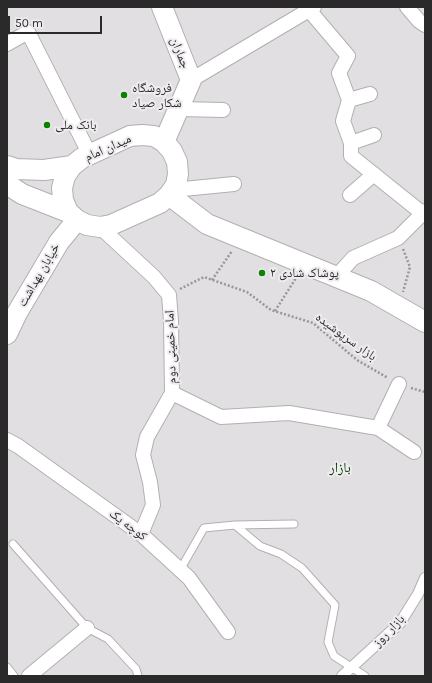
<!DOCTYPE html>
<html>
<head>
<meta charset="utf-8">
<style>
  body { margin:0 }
  #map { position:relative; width:432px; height:683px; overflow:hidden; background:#e2dfe2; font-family:Karla,sans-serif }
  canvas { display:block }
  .frame { position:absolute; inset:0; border:8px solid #2b2a2b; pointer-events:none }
  .scale { position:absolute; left:8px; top:16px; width:94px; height:18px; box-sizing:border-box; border:2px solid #2b2a2b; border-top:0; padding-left:5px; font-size:12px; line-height:14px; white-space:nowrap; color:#2b2a2b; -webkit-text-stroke:3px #efecef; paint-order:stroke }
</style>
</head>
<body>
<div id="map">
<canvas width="432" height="683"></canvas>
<div class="frame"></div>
<div class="scale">50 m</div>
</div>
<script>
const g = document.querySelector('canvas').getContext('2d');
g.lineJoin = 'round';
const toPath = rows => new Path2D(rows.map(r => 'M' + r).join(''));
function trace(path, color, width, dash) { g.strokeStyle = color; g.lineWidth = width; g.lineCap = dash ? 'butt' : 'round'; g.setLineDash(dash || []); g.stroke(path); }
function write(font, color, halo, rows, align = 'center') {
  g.font = font + ' Karla,"Noto Naskh Arabic",sans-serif'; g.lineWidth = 4; g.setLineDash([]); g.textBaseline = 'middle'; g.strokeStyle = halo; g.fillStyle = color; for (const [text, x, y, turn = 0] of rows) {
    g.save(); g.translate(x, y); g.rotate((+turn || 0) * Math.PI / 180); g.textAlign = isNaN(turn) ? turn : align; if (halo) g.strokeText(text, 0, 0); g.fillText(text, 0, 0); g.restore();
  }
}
const path = toPath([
  [403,249,410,267,403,292],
  [212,280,232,251],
  [180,289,204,277,247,292,271,310,313,323,357,360,388,378],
  [275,311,296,278],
  [411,388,425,392]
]);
const service = toPath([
  [235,525,294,524],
  [13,544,87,628,108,639,136,669,138,676],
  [180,570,204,528,235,525,260,546,281,554,302,568,335,605,328,642,334,656,365,676],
  [7,667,14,676]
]);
const pedestrian = toPath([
  [342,676,400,623,418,594,425,578]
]);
const minor = toPath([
  [407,7,419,21,425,25],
  [309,10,348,56,339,73,349,100,343,121,351,143,351,156,422,213],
  [7,44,28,32,90,155],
  [191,80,314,7],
  [349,100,370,94],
  [179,109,223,110],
  [351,143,374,135],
  [173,190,234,184],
  [350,195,374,174],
  [100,227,154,277,169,295,171,321,172,393,147,437,143,455,150,482,153,505,141,534],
  [336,277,353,258,398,238,425,211],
  [172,393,221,417,289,413,378,428,414,452],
  [378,428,399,384],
  [7,440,18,446,141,534,189,578,228,632],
  [29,676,87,628]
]);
const secondary = toPath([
  [162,7,191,80,164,142],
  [142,135,154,136,164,142,172,151,177,162,178,174,176,185,169,195,160,203,111,225,100,227,87,225,77,220,68,212,63,200,62,188,65,176,72,166,82,158,130,136,142,135],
  [7,166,16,169,44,170,72,166],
  [7,184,22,194,68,212],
  [169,195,207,224,371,291,425,322],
  [7,334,17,313,59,242,77,220]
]);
const markers = [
  [124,95,4,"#088400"],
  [47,125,4,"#088400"],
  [262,273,4,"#088400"]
];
const streetNames = [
  ["جماران",180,53,68],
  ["میدان امام",108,148,-24],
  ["خیابان بهداشت",39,275,-60],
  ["بازار سرپوشیده",346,337,36],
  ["امام خمینی دوم",171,347,-92],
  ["کوچه یک",128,525,37],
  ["بازار روز",389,631,-46]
];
const poiNames = [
  ["فروشگاه",132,88],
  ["شکار صیاد",132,103],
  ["بانک ملی",55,125],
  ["پوشاک شادی ۲",270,273]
];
const neighbourhoodNames = [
  ["بازار",340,468]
];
trace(service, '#b2afb1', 9);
trace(pedestrian, '#b2afb1', 12);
trace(minor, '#b2afb1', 16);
trace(secondary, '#b2afb1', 22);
trace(path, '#989698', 2.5, [2, 2]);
trace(service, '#fff', 7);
trace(pedestrian, '#fff', 10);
trace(minor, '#fff', 14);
trace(secondary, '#fff', 20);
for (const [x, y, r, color] of markers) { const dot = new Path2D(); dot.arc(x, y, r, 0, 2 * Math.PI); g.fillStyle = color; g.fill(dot); trace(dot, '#efecef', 1.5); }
write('13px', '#2b2a2b', '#efecef', streetNames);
write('13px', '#2b2a2b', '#efecef', poiNames, 'left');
write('14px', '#0b4007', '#efecef', neighbourhoodNames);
</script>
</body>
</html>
